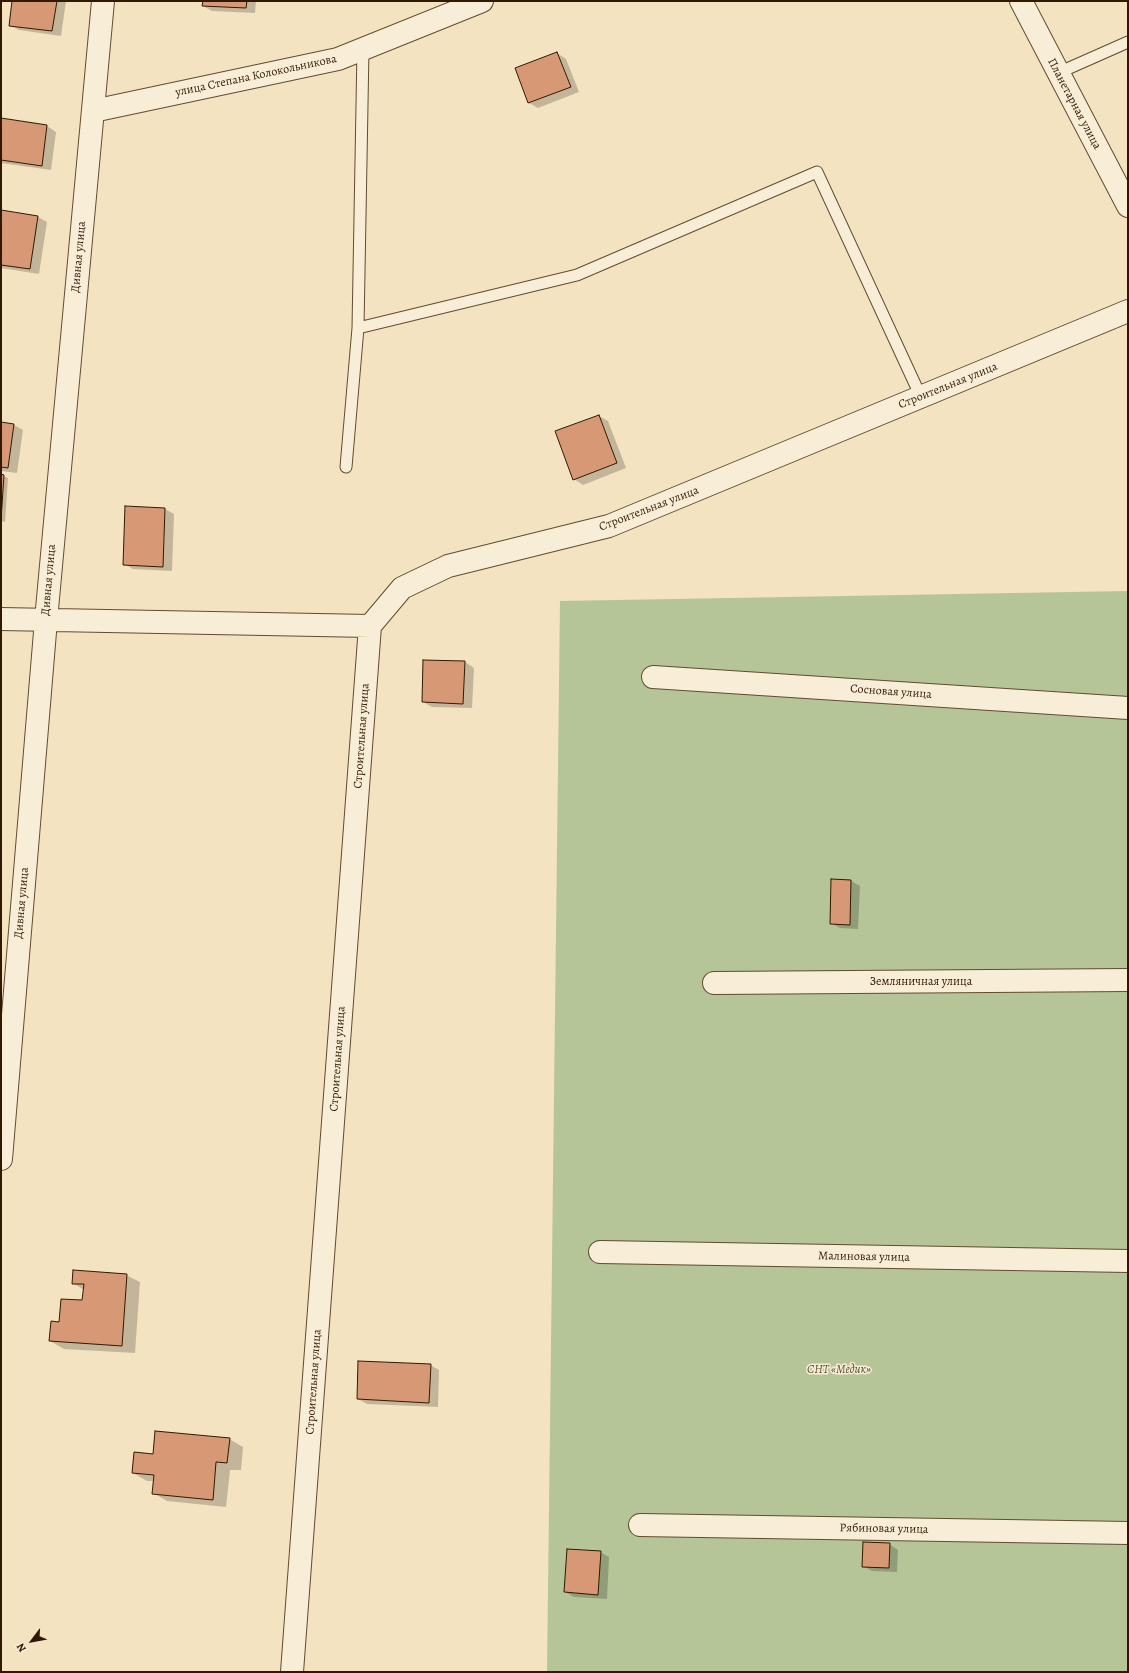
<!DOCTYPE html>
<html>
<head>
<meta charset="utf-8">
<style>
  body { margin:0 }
  #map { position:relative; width:1129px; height:1673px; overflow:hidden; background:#f4e3c0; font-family:Alegreya,serif }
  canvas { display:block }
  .frame { position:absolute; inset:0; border:2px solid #301900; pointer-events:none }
  .north { position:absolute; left:12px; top:1621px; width:40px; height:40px; -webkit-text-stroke:3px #f8edd6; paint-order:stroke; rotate:238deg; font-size:11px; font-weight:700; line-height:16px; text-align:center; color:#301900 }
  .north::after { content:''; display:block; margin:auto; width:14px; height:18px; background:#301900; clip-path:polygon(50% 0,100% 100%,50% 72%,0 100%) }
</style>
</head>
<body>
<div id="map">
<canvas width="1129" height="1673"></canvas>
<div class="frame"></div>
<div class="north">N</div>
</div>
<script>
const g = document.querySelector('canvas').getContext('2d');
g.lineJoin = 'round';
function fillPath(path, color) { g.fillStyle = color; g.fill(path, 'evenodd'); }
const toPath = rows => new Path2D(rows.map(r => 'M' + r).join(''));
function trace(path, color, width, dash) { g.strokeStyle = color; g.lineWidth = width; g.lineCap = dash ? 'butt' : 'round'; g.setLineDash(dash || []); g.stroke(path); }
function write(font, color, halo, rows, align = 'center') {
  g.font = font + ' Alegreya,serif'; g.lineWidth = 3; g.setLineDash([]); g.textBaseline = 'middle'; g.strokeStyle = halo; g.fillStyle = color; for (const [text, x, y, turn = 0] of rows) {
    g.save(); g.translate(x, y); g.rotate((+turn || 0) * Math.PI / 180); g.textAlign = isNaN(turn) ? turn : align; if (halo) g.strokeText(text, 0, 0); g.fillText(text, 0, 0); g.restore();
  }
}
const green = toPath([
  [1128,591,1128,1672,547,1672,560,601]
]);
const shadow = toPath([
  [13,1,66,1,61,36,19,30,10,25],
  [204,1,256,1,255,13,212,11,203,6],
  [557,53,566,59,579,92,538,108,529,103],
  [1,119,47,126,56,132,51,170,1,163],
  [1,211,38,217,47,222,39,274,1,268],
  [599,416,608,421,626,468,583,485,574,479],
  [1,423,14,425,23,430,17,473,1,471],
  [1,475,8,478,5,522,1,521],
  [165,509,174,514,172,571,133,569,124,564],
  [465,662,474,668,472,708,432,707,423,702],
  [832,880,851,881,860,886,858,929,840,928,831,923],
  [126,1275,140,1282,135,1353,64,1349,50,1341,60,1323,83,1301,84,1290,73,1283],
  [430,1365,439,1370,438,1407,367,1404,358,1399],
  [229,1439,243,1447,241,1470,230,1470,226,1507,167,1501,153,1493,155,1481,147,1481,133,1473,154,1455],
  [889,1544,898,1550,897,1572,872,1571,863,1566],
  [600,1552,609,1557,607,1599,574,1597,565,1592]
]);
const building = toPath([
  [12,1,57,1,52,31,9,26,12,1],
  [203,1,247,1,246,8,202,6,203,1],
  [557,52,571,87,528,103,515,68,557,52],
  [1,118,47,125,42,166,1,160,1,118],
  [1,210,38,216,30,269,1,265,1,210],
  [599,415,617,463,573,480,555,431,599,415],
  [1,422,14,424,8,468,1,467,1,422],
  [1,474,4,475,1,520,1,474],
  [125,506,165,508,163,567,123,565,125,506],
  [423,660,465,661,463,704,422,702,423,660],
  [831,879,851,880,850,925,830,924,831,879],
  [73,1270,127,1274,122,1346,49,1341,51,1321,59,1322,61,1299,82,1300,84,1284,72,1284,73,1270],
  [358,1361,431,1364,429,1403,357,1399,358,1361],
  [155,1431,230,1438,227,1463,216,1462,213,1500,152,1494,154,1475,132,1473,134,1452,153,1454,155,1431],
  [863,1542,890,1543,889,1568,862,1567,863,1542],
  [567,1549,601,1551,598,1595,564,1592,567,1549]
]);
const service = toPath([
  [363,49,358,328,577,275,817,172,921,397],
  [1058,73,1128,42],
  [346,467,358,328]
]);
const minor = toPath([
  [1021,1,1128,206],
  [93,111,338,59,482,1],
  [1,619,370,626],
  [653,677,1128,708],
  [714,983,1128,980],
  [1,1159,46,620,103,1],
  [600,1252,1128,1261],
  [640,1525,1128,1533],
  [292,1672,370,626,402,588,448,566,609,526,1128,311]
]);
const streetNames = [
  ["улица Степана Колокольникова",256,76,-12],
  ["Планетарная улица",1074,104,62],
  ["Дивная улица",79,257,-85],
  ["Строительная улица",948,386,-22],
  ["Строительная улица",649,509,-21],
  ["Дивная улица",49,580,-85],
  ["Сосновая улица",891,692,4],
  ["Строительная улица",362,736,-86],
  ["Дивная улица",22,903,-85],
  ["Земляничная улица",921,982],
  ["Строительная улица",338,1059,-86],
  ["Малиновая улица",864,1257,1],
  ["Строительная улица",314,1382,-86],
  ["Рябиновая улица",884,1529,1]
];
const parkNames = [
  ["СНТ «Медик»",839,1370]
];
fillPath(green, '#b5c597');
fillPath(shadow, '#0003');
fillPath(building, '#d79875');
trace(building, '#301900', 1);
trace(service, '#614c30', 13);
trace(minor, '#614c30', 24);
trace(service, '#f8edd6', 11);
trace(minor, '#f8edd6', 22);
write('12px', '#301900', '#f8edd6', streetNames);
write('italic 12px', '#584d2d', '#f8edd6', parkNames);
</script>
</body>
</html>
